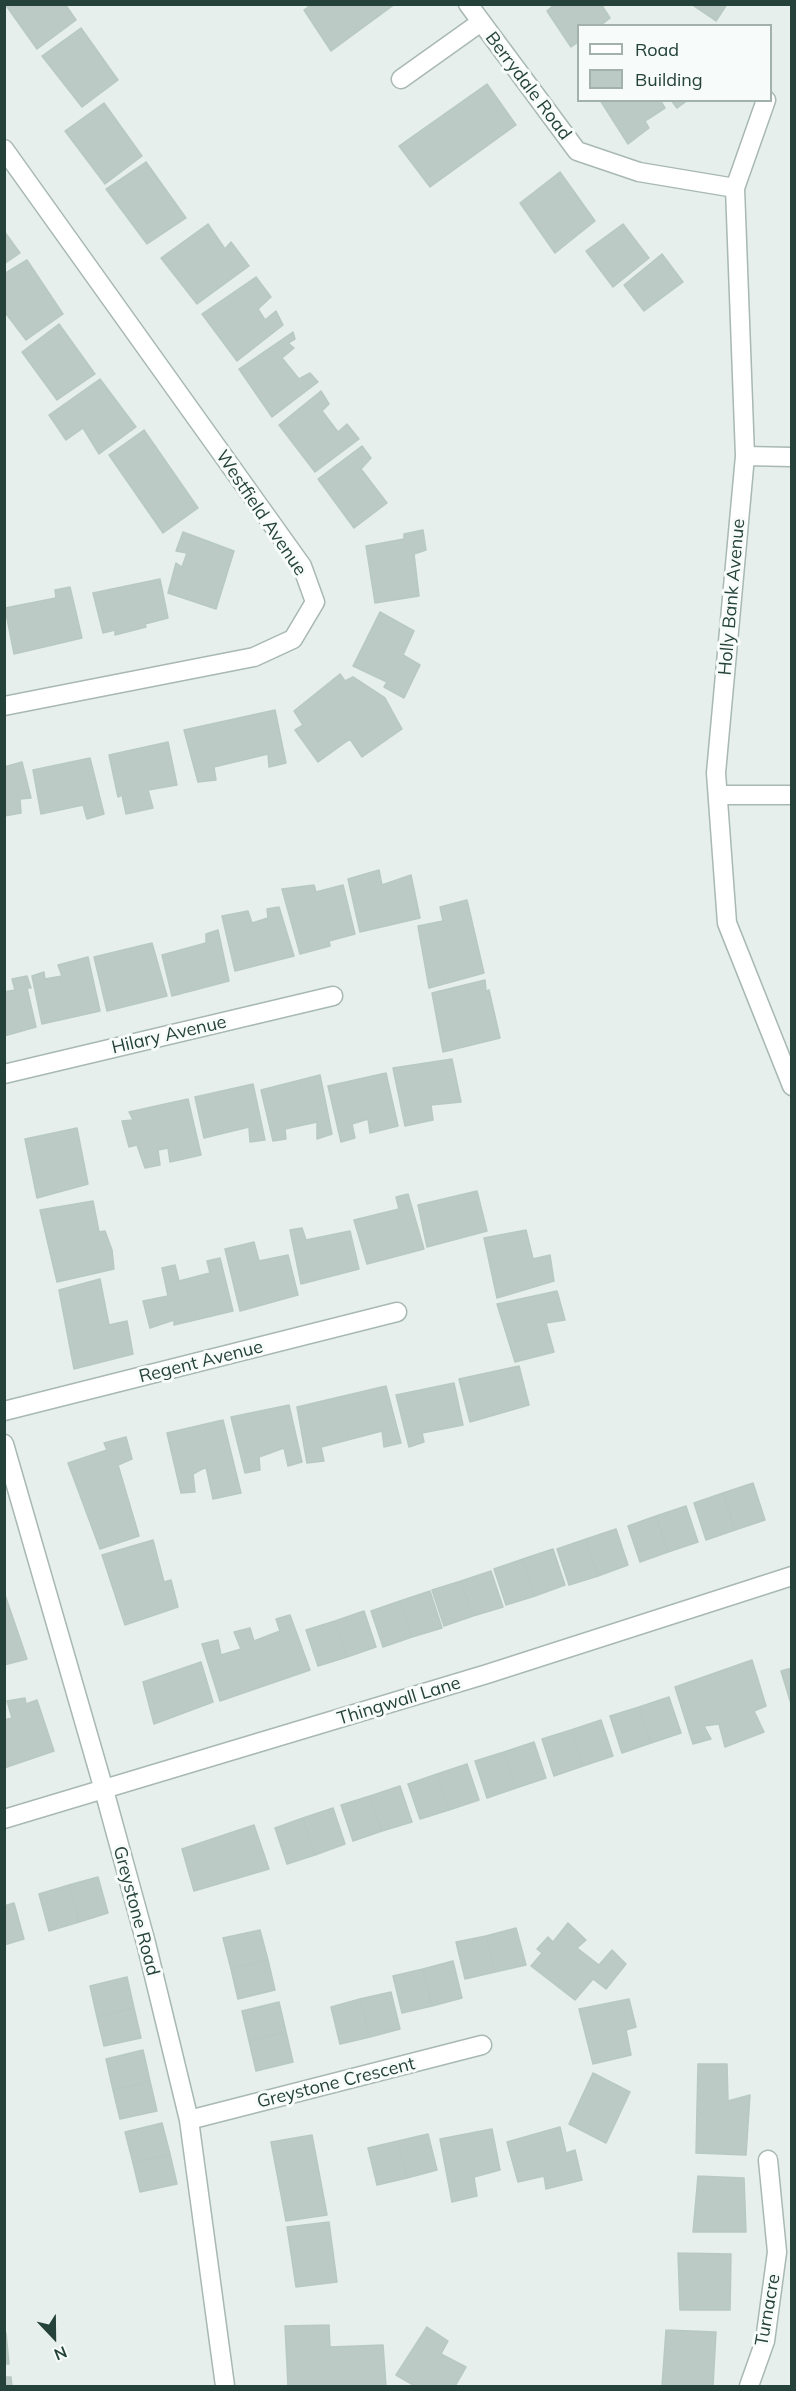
<!DOCTYPE html>
<html>
<head>
<meta charset="utf-8">
<style>
  body { margin:0 }
  #map { position:relative; width:796px; height:2391px; overflow:hidden; background:#e6efeb; font-family:Mulish,sans-serif }
  canvas { display:block }
  .frame { position:absolute; inset:0; border:6px solid #24423a; pointer-events:none }
  .legend { position:absolute; left:577px; top:24px; width:195px; height:78px; box-sizing:border-box; background:#f7fbf9; border:2px solid #a3b1ad; margin:0; padding:8px 10px; list-style:none; font-size:18px; color:#24423a }
  .legend li { display:flex; align-items:center; gap:12px; height:30px }
  .legend b { width:30px; border:2px solid #a3b1ad }
  .north { position:absolute; left:24px; top:2307px; width:60px; height:60px; -webkit-text-stroke:4px #f7fbf9; paint-order:stroke; rotate:158deg; font-size:16px; font-weight:700; line-height:24px; text-align:center; color:#24423a }
  .north::after { content:''; display:block; margin:auto; width:21px; height:27px; background:#24423a; clip-path:polygon(50% 0,100% 100%,50% 72%,0 100%) }
</style>
</head>
<body>
<div id="map">
<canvas width="796" height="2391"></canvas>
<div class="frame"></div>
<ul class="legend">
<li><b style="height:8px;background:#fff"></b>Road</li>
<li><b style="height:16px;background:#bbcac4"></b>Building</li>
</ul>
<div class="north">N</div>
</div>
<script>
const g = document.querySelector('canvas').getContext('2d');
g.lineJoin = 'round';
function fillPath(path, color) { g.fillStyle = color; g.fill(path, 'evenodd'); }
const toPath = rows => new Path2D(rows.map(r => 'M' + r).join(''));
function trace(path, color, width, dash) { g.strokeStyle = color; g.lineWidth = width; g.lineCap = dash ? 'butt' : 'round'; g.setLineDash(dash || []); g.stroke(path); }
function write(font, color, halo, rows, align = 'center') {
  g.font = font + ' Mulish,sans-serif'; g.lineWidth = 6; g.setLineDash([]); g.textBaseline = 'middle'; g.strokeStyle = halo; g.fillStyle = color; for (const [text, x, y, turn = 0] of rows) {
    g.save(); g.translate(x, y); g.rotate((+turn || 0) * Math.PI / 180); g.textAlign = isNaN(turn) ? turn : align; if (halo) g.strokeText(text, 0, 0); g.fillText(text, 0, 0); g.restore();
  }
}
const building = toPath([
  [5,4,65,4,76,20,37,49,5,4],
  [312,4,395,4,331,51,304,10,312,4],
  [555,4,601,4,610,18,600,26,578,26,578,42,571,47,547,11,555,4],
  [691,4,727,4,716,21,691,4],
  [81,28,118,80,82,107,42,56,81,28],
  [487,84,516,125,430,187,399,146,487,84],
  [600,100,660,100,665,108,645,121,649,128,628,144,600,100],
  [671,100,688,100,677,108,671,100],
  [104,103,142,156,105,184,65,131,104,103],
  [146,162,186,218,147,244,106,189,146,162],
  [560,172,595,221,555,253,520,203,560,172],
  [208,224,225,249,231,242,249,266,197,304,161,258,208,224],
  [623,224,649,258,613,287,586,251,623,224],
  [4,231,20,253,4,264,4,231],
  [662,254,683,282,644,311,624,285,662,254],
  [27,260,63,314,26,340,4,311,4,274,27,260],
  [256,277,271,297,258,309,265,320,276,311,283,325,237,361,202,314,256,277],
  [59,324,95,374,57,400,22,352,59,324],
  [293,332,295,339,288,343,294,348,282,358,299,379,310,373,318,382,272,417,239,369,293,332],
  [100,379,136,427,99,454,83,428,66,440,49,415,100,379],
  [321,391,329,404,322,411,338,432,347,424,359,439,315,472,279,425,321,391],
  [144,430,198,508,163,533,109,455,144,430],
  [362,446,371,458,361,469,387,503,354,528,318,479,362,446],
  [423,530,426,550,414,554,419,596,375,603,366,546,404,539,404,534,423,530],
  [183,532,234,551,216,609,168,593,176,563,182,567,187,553,176,551,183,532],
  [160,579,168,618,145,624,146,627,115,635,115,630,103,633,93,593,160,579],
  [70,587,82,638,14,654,5,608,56,598,55,590,70,587],
  [380,612,414,631,403,655,420,665,404,698,384,687,387,682,353,666,380,612],
  [340,674,345,681,353,677,385,698,402,729,362,757,350,739,318,762,295,730,303,725,294,711,340,674],
  [275,710,286,763,269,767,268,754,214,767,216,780,198,782,184,730,275,710],
  [168,742,177,785,148,790,153,808,126,814,122,795,118,797,109,755,168,742],
  [90,758,104,814,87,819,83,805,41,814,33,770,90,758],
  [22,762,31,798,20,799,21,813,4,816,4,767,22,762],
  [379,870,382,885,411,875,420,918,360,932,348,879,379,870],
  [314,885,316,892,343,885,355,934,329,941,330,946,300,954,282,889,314,885],
  [467,900,484,973,429,988,418,926,443,921,440,907,467,900],
  [279,907,294,956,235,971,222,916,248,911,252,923,268,918,267,909,279,907],
  [218,930,229,981,172,996,162,955,206,943,206,934,218,930],
  [152,943,167,996,107,1011,94,957,152,943],
  [88,957,100,1011,42,1024,32,976,44,972,45,979,62,976,58,965,88,957],
  [27,976,31,988,27,988,36,1027,4,1036,4,992,15,990,12,979,27,976],
  [485,980,486,991,489,990,500,1038,443,1052,432,993,485,980],
  [452,1059,461,1102,431,1105,433,1120,405,1126,393,1068,452,1059],
  [386,1073,398,1126,370,1133,368,1119,352,1124,355,1138,341,1142,328,1086,386,1073],
  [320,1075,332,1134,317,1139,317,1122,285,1129,286,1139,273,1141,261,1090,320,1075],
  [253,1084,265,1140,250,1142,249,1127,204,1138,195,1097,253,1084],
  [188,1099,201,1155,170,1162,168,1148,158,1150,160,1165,145,1168,137,1145,129,1147,122,1121,133,1120,129,1112,188,1099],
  [77,1128,88,1184,37,1198,25,1139,77,1128],
  [477,1191,487,1231,427,1247,418,1205,477,1191],
  [408,1194,424,1249,367,1264,354,1220,399,1209,396,1197,408,1194],
  [93,1201,99,1232,105,1231,112,1250,114,1269,57,1282,40,1210,93,1201],
  [302,1228,306,1240,350,1231,359,1269,301,1284,290,1230,302,1228],
  [526,1230,533,1259,550,1255,554,1281,497,1298,484,1238,526,1230],
  [254,1242,259,1261,288,1255,298,1295,240,1311,225,1249,254,1242],
  [220,1258,233,1311,174,1325,174,1320,150,1328,143,1301,168,1296,162,1268,175,1265,179,1281,210,1273,207,1261,220,1258],
  [100,1279,109,1325,127,1321,133,1354,74,1369,59,1290,100,1279],
  [557,1291,565,1320,546,1323,554,1352,515,1362,497,1304,557,1291],
  [519,1366,529,1405,470,1422,459,1379,519,1366],
  [454,1383,463,1425,422,1433,424,1442,409,1447,396,1395,454,1383],
  [386,1386,401,1443,384,1447,382,1431,321,1447,324,1461,307,1463,297,1407,386,1386],
  [289,1405,302,1462,288,1466,284,1448,259,1457,260,1470,245,1473,231,1417,289,1405],
  [223,1420,241,1493,213,1499,206,1467,193,1474,195,1492,181,1493,167,1433,223,1420],
  [126,1437,132,1459,118,1465,139,1536,100,1549,68,1463,107,1450,104,1443,126,1437],
  [753,1483,765,1520,735,1530,723,1493,753,1483],
  [723,1493,735,1530,706,1540,694,1503,723,1493],
  [686,1506,698,1542,668,1552,656,1516,686,1506],
  [656,1516,668,1552,640,1562,628,1526,656,1516],
  [616,1529,628,1565,598,1576,586,1539,616,1529],
  [586,1539,598,1576,569,1585,557,1549,586,1539],
  [153,1540,164,1582,171,1580,178,1607,125,1625,102,1555,153,1540],
  [553,1549,565,1585,535,1596,523,1559,553,1549],
  [523,1559,535,1596,506,1605,494,1569,523,1559],
  [491,1571,503,1607,473,1616,461,1581,491,1571],
  [461,1581,473,1616,444,1626,432,1590,461,1581],
  [430,1591,442,1628,412,1637,400,1601,430,1591],
  [4,1592,27,1659,4,1665,4,1592],
  [400,1601,412,1637,383,1647,371,1611,400,1601],
  [364,1611,376,1647,347,1657,335,1621,364,1611],
  [290,1615,310,1670,220,1701,202,1644,218,1640,221,1655,241,1649,234,1632,250,1628,254,1641,280,1631,276,1619,290,1615],
  [335,1621,347,1657,318,1666,306,1630,335,1621],
  [752,1660,766,1706,754,1711,764,1732,725,1747,719,1724,704,1726,711,1739,693,1744,675,1687,752,1660],
  [201,1662,213,1702,154,1724,143,1682,201,1662],
  [792,1668,792,1707,781,1671,792,1668],
  [669,1697,681,1733,651,1743,639,1707,669,1697],
  [25,1698,26,1704,37,1700,54,1751,4,1768,4,1720,12,1718,7,1701,25,1698],
  [639,1707,651,1743,622,1753,610,1716,639,1707],
  [601,1720,613,1756,583,1766,571,1730,601,1720],
  [571,1730,583,1766,554,1776,542,1739,571,1730],
  [534,1742,546,1778,516,1788,504,1752,534,1742],
  [504,1752,516,1788,487,1798,475,1761,504,1752],
  [467,1764,479,1800,449,1810,437,1774,467,1764],
  [437,1774,449,1810,420,1819,408,1784,437,1774],
  [400,1786,412,1822,382,1831,370,1796,400,1786],
  [370,1796,382,1831,353,1841,341,1805,370,1796],
  [333,1808,345,1844,315,1855,303,1818,333,1808],
  [303,1818,315,1855,287,1864,275,1828,303,1818],
  [254,1825,269,1869,194,1891,182,1849,254,1825],
  [98,1877,108,1913,79,1922,69,1885,98,1877],
  [69,1885,79,1922,49,1931,39,1894,69,1885],
  [14,1903,24,1939,4,1945,4,1906,14,1903],
  [568,1923,586,1940,577,1948,599,1965,612,1950,626,1964,606,1989,593,1979,575,2000,531,1966,542,1953,537,1949,548,1937,553,1942,568,1923],
  [516,1928,526,1965,495,1972,486,1936,516,1928],
  [260,1930,268,1960,231,1969,223,1938,260,1930],
  [486,1936,495,1972,465,1979,456,1942,486,1936],
  [268,1960,275,1990,238,1999,231,1969,268,1960],
  [453,1961,462,1998,432,2006,423,1969,453,1961],
  [423,1969,432,2006,402,2013,393,1976,423,1969],
  [127,1977,134,2008,97,2017,90,1986,127,1977],
  [391,1992,400,2029,370,2037,360,1999,391,1992],
  [360,1999,370,2037,340,2044,331,2007,360,1999],
  [629,1999,636,2027,626,2030,631,2055,593,2064,579,2009,629,1999],
  [279,2002,286,2032,249,2041,242,2011,279,2002],
  [134,2008,141,2038,104,2046,97,2017,134,2008],
  [286,2032,293,2062,256,2071,249,2041,286,2032],
  [143,2050,150,2081,113,2090,106,2059,143,2050],
  [698,2064,727,2064,728,2101,750,2095,746,2155,696,2153,698,2064],
  [593,2073,630,2092,606,2143,569,2124,593,2073],
  [150,2081,157,2111,120,2119,113,2090,150,2081],
  [162,2123,170,2154,133,2163,125,2132,162,2123],
  [560,2127,566,2153,575,2150,582,2180,546,2189,544,2176,518,2182,507,2142,560,2127],
  [492,2129,500,2170,474,2177,477,2196,452,2202,440,2139,492,2129],
  [428,2134,437,2170,407,2178,398,2141,428,2134],
  [312,2135,327,2215,286,2221,271,2142,312,2135],
  [398,2141,407,2178,377,2185,368,2148,398,2141],
  [170,2154,177,2184,140,2192,133,2163,170,2154],
  [698,2176,744,2178,746,2232,693,2232,698,2176],
  [329,2222,337,2282,296,2287,287,2227,329,2222],
  [678,2253,731,2254,730,2310,680,2310,678,2253],
  [329,2325,330,2347,383,2345,386,2386,288,2386,285,2326,329,2325],
  [427,2327,448,2341,441,2354,466,2367,455,2386,415,2386,396,2375,427,2327],
  [666,2330,716,2332,713,2386,662,2386,666,2330],
  [6,2333,9,2364,4,2364,4,2334,6,2333],
  [4,2377,11,2377,12,2386,4,2386,4,2377]
]);
const street = toPath([
  [468,4,577,151,639,172,735,188],
  [401,79,481,22],
  [766,100,735,188,745,456,716,773,727,923,792,1086],
  [4,149,302,566,315,602,293,639,254,657,4,706],
  [745,456,792,457],
  [718,795,792,795],
  [4,1074,333,996],
  [4,1411,397,1312],
  [4,1444,104,1790,146,1943,189,2120,225,2386],
  [4,1819,487,1674,792,1576],
  [189,2120,482,2045],
  [749,2386,765,2341,777,2252,768,2160]
]);
const streetNames = [
  ["Berrydale Road",528,86,53],
  ["Westfield Avenue",261,513,56],
  ["Holly Bank Avenue",732,597,-85],
  ["Hilary Avenue",169,1035,-13],
  ["Regent Avenue",201,1362,-14],
  ["Thingwall Lane",399,1701,-17],
  ["Greystone Road",136,1911,75],
  ["Greystone Crescent",336,2083,-14],
  ["Turnacre",768,2310,-80]
];
fillPath(building, '#bbcac4');
trace(building, '#b8c9c2', 1.5);
trace(street, '#a8b8b2', 21);
trace(street, '#fff', 18);
write('18px', '#24423a', '#f7fbf9', streetNames);
</script>
</body>
</html>
